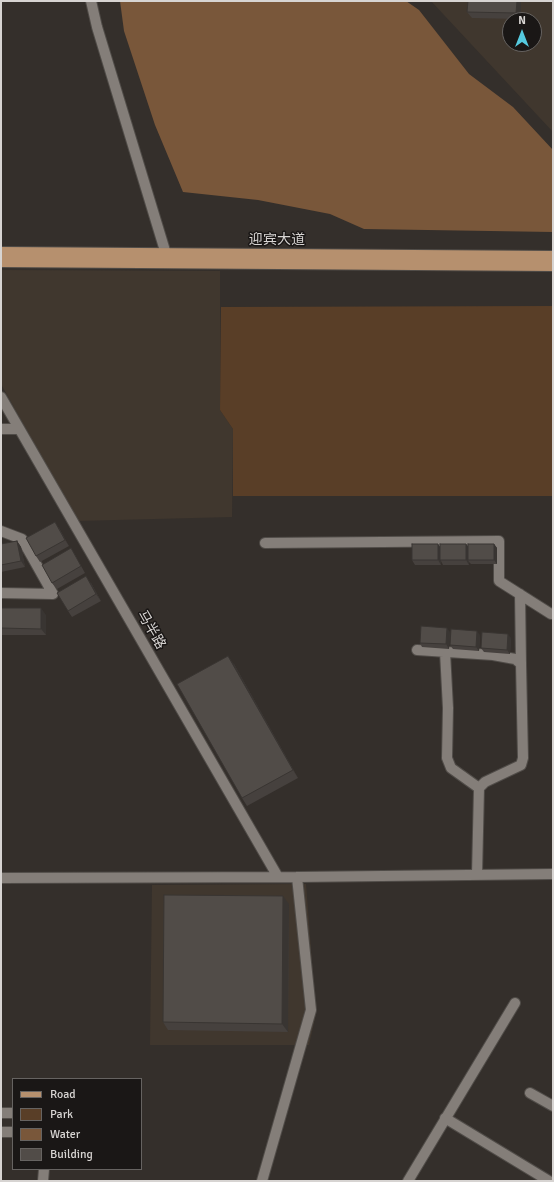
<!DOCTYPE html>
<html>
<head>
<meta charset="utf-8">
<style>
  body { margin:0 }
  #map { position:relative; width:554px; height:1182px; overflow:hidden; background:#342f2b; font-family:Signika,sans-serif }
  canvas { display:block }
  .frame { position:absolute; inset:0; border:2px solid #d7d4d2; pointer-events:none }
  .legend { position:absolute; left:12px; top:1078px; width:130px; height:92px; box-sizing:border-box; background:#1a1716; border:1px solid #666361; margin:0; padding:5px 7px; list-style:none; font-size:12px; color:#d7d4d2 }
  .legend li { display:flex; align-items:center; gap:8px; height:20px }
  .legend b { width:20px; border:1px solid #666361 }
  .north { position:absolute; left:502px; top:12px; width:40px; height:40px; box-sizing:border-box; background:#1a1716; border:1px solid #666361; border-radius:50%; rotate:0deg; font-size:11px; font-weight:700; line-height:16px; text-align:center; color:#d7d4d2 }
  .north::after { content:''; display:block; margin:auto; width:14px; height:18px; background:#55cadf; clip-path:polygon(50% 0,100% 100%,50% 72%,0 100%) }
</style>
</head>
<body>
<div id="map">
<canvas width="554" height="1182"></canvas>
<div class="frame"></div>
<ul class="legend">
<li><b style="height:5px;background:#b6906e"></b>Road</li>
<li><b style="height:11px;background:#593e27"></b>Park</li>
<li><b style="height:11px;background:#79573a"></b>Water</li>
<li><b style="height:11px;background:#514c48"></b>Building</li>
</ul>
<div class="north">N</div>
</div>
<script>
const g = document.querySelector('canvas').getContext('2d');
g.lineJoin = 'round';
function fillPath(path, color) { g.fillStyle = color; g.fill(path, 'evenodd'); }
const toPath = rows => new Path2D(rows.map(r => 'M' + r).join(''));
function trace(path, color, width, dash) { g.strokeStyle = color; g.lineWidth = width; g.lineCap = dash ? 'butt' : 'round'; g.setLineDash(dash || []); g.stroke(path); }
function write(font, color, halo, rows, align = 'center') {
  g.font = font + ' Signika,"Noto Sans SC",sans-serif'; g.lineWidth = 3; g.setLineDash([]); g.textBaseline = 'middle'; g.strokeStyle = halo; g.fillStyle = color; for (const [text, x, y, turn = 0] of rows) {
    g.save(); g.translate(x, y); g.rotate((+turn || 0) * Math.PI / 180); g.textAlign = isNaN(turn) ? turn : align; if (halo) g.strokeText(text, 0, 0); g.fillText(text, 0, 0); g.restore();
  }
}
const built = toPath([
  [431,1,553,1,553,132],
  [510,20,534,20,534,44,510,44],
  [1,270,220,271,220,410,233,429,232,517,77,521,1,384],
  [306,884,316,1014,309,1045,150,1045,152,885]
]);
const green = toPath([
  [553,306,553,496,233,496,233,429,220,410,221,307]
]);
const water = toPath([
  [120,1,406,1,419,10,469,74,513,107,553,150,553,232,364,229,330,214,258,200,183,192,155,125,124,31]
]);
const minor = toPath([
  [91,1,97,27,166,254],
  [1,397,278,877],
  [1,429,19,429],
  [1,531,22,539,53,594],
  [265,543,499,541,499,581,551,614],
  [1,593,53,594],
  [520,594,521,664],
  [417,650,493,655,515,659,521,664,523,758,521,765,485,782,479,788,477,875],
  [445,652,448,708,447,758,451,768,479,788],
  [1,878,297,877,553,874],
  [530,1093,553,1106],
  [1,1113,13,1113],
  [445,1118,549,1181],
  [1,1132,13,1132],
  [43,1181,44,1169],
  [262,1181,311,1010,297,877],
  [408,1181,515,1003]
]);
const major = toPath([
  [1,252,553,256],
  [1,262,553,266]
]);
const wall = toPath([
  [521,1,521,19,472,18,467,12],
  [59,528,69,546,40,562,36,556],
  [17,541,21,547,25,567,1,572,1,544],
  [466,544,468,546,494,544,497,548,497,564,471,564,469,562,469,565,443,565,441,561,441,565,415,565,412,560,440,547],
  [71,548,75,555,85,573,57,589,52,583],
  [91,583,101,601,72,617,68,611],
  [1,608,46,615,46,635,1,635],
  [450,632,449,649,422,647,420,643],
  [480,635,479,651,453,649,450,645],
  [511,638,510,654,484,652,481,648],
  [234,664,298,778,247,806,242,798],
  [289,904,288,1032,168,1030,163,1022]
]);
const shadedWall = toPath([
  [517,1,521,1,521,19,516,13],
  [55,522,59,528,69,546,65,540],
  [17,541,21,547,25,567,21,561],
  [438,544,441,548,441,565,438,560],
  [466,544,469,548,468,560,469,562,469,565,466,560],
  [494,544,497,548,497,564,494,560],
  [86,576,91,583,101,601,96,594],
  [41,608,46,615,46,635,41,629],
  [447,628,450,632,449,649,446,644],
  [477,631,480,635,479,651,476,647],
  [508,634,511,638,510,654,507,650],
  [228,656,234,664,298,778,293,770],
  [283,896,289,904,288,1032,282,1024]
]);
const building = toPath([
  [468,1,517,1,516,13,467,12,468,1],
  [55,522,65,540,36,556,26,538,55,522],
  [17,541,21,561,1,565,1,544,17,541],
  [412,544,438,544,438,560,412,560,412,544],
  [440,544,466,544,466,560,440,560,440,544],
  [468,544,494,544,494,560,468,560,468,544],
  [71,548,81,566,52,583,42,565,71,548],
  [86,576,96,594,68,611,57,593,86,576],
  [1,608,41,608,41,629,1,628,1,608],
  [421,626,447,628,446,644,420,643,421,626],
  [451,629,477,631,476,647,450,645,451,629],
  [482,632,508,634,507,650,481,648,482,632],
  [228,656,293,770,242,798,177,684,228,656],
  [164,895,283,896,282,1024,163,1022,164,895]
]);
const streetNames = [
  ["迎宾大道",277,240],
  ["马半路",151,630,60]
];
fillPath(built, '#40372e');
fillPath(green, '#593e27');
fillPath(water, '#79573a');
trace(minor, '#504c48', 12);
trace(major, '#504c48', 12);
trace(minor, '#847e79', 10);
trace(major, '#b6906e', 10);
fillPath(wall, '#46413e');
fillPath(shadedWall, '#393532');
fillPath(building, '#514c48');
trace(building, '#393532', 1);
write('14px', '#d7d4d2', '#1a1716', streetNames);
</script>
</body>
</html>
